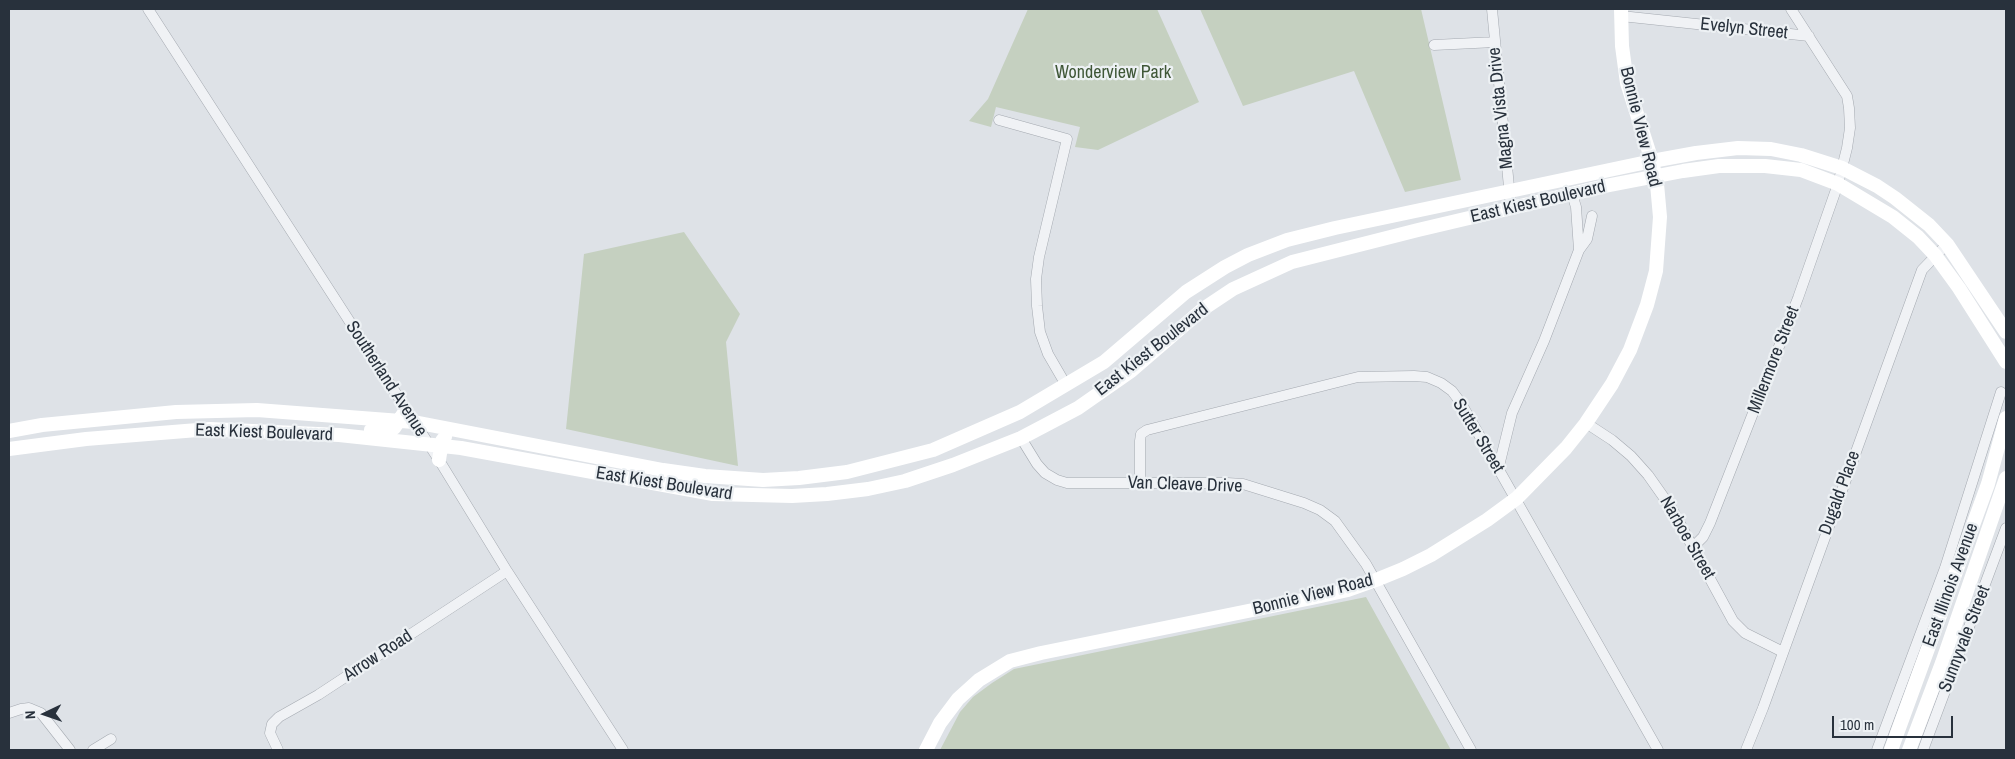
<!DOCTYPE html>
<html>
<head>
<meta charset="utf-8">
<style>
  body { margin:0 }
  #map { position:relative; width:2015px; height:759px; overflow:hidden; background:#dee2e7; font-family:"Archivo Narrow",sans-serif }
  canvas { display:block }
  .frame { position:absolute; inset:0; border:10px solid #28313c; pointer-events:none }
  .north { position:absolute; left:20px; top:689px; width:50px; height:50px; -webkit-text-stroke:4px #edf1f4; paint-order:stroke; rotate:267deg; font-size:14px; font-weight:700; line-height:20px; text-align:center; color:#28313c }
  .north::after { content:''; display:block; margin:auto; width:18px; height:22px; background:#28313c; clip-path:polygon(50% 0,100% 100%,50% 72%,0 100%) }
  .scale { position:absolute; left:1832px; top:716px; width:121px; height:22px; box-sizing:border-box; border:2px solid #28313c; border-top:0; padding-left:6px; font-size:15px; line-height:18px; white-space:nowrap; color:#28313c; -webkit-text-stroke:4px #edf1f4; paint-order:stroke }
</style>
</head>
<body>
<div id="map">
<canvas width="2015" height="759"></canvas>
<div class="frame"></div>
<div class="north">N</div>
<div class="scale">100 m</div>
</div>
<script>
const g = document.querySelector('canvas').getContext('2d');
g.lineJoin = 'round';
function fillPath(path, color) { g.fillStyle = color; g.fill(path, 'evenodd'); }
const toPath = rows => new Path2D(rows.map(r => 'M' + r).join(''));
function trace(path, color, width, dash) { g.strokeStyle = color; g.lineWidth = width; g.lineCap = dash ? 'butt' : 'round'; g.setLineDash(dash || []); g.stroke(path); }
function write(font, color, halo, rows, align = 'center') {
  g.font = font + ' "Archivo Narrow",sans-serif'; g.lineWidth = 4.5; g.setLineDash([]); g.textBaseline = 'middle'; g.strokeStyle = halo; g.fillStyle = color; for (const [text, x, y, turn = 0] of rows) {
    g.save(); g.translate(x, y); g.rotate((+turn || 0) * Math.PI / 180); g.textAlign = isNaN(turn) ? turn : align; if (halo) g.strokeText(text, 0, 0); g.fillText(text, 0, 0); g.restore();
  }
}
const green = toPath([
  [1028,9,1157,9,1199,102,1098,150,1075,147,1080,127,996,107,991,127,969,121,988,99],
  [1200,9,1421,9,1461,180,1405,192,1354,71,1243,106],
  [684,232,740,314,726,342,738,466,566,429,584,254],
  [1366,597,1451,750,940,750,960,712,973,697,992,683,1014,669]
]);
const street = toPath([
  [148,9,439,460,507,571,623,750],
  [1492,9,1511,208],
  [1621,16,1809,36],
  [1434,45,1495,42],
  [999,120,1067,139,1039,257,1036,279,1037,306,1040,332,1048,354,1066,385],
  [1579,250,1587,239,1592,216],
  [1586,423,1612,440,1631,456,1648,475,1672,509,1733,621,1745,633,1783,652],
  [1021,438,1037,464,1045,473,1057,480,1067,483,1227,483,1243,484,1304,503,1320,510,1335,521,1366,564,1471,750],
  [1498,470,1512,413,1544,341,1579,250,1576,207,1572,194],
  [1140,482,1140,441,1141,434,1147,430,1358,377,1414,376,1427,377,1441,383,1452,391,1461,403,1658,750],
  [1693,547,1703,537,1710,523,1798,298,1838,184,1847,148,1850,128,1849,108,1847,96,1791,9],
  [9,713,21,709,29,708,41,713,70,750],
  [93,750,111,739],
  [278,750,270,733,272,724,279,717,318,695,507,571],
  [1746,750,1763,708,1922,270,1947,244],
  [1877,750,1945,568,2001,392],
  [1923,750,2006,528]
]);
const secondary = toPath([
  [371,430,386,432,394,428,406,410],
  [9,431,42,425,176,412,257,410,414,422,663,470,705,476,763,480,799,478,847,472,933,450,1020,412,1104,362,1186,292,1225,267,1248,255,1287,240,1335,228,1652,161,1696,153,1738,148,1771,149,1801,155,1842,168,1877,186,1895,198,1929,225,1947,244,2006,332],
  [9,449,86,439,210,429,339,435,461,448,713,494,792,496,827,494,868,489,905,481,953,465,1021,438,1078,408,1131,371,1203,309,1233,289,1292,262,1418,230,1605,186,1683,171,1719,166,1765,166,1801,170,1838,184,1893,217,1918,237,1935,255,1959,288,2006,362],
  [439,460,442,441,445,437],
  [926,750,940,723,958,699,979,680,1010,661,1041,653,1312,598,1348,590,1376,580,1403,569,1431,555,1487,520,1517,498,1566,448,1586,423,1612,384,1630,350,1647,305,1656,271,1660,217,1657,184,1652,161,1627,83,1622,46,1621,9],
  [1891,750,1988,484,2006,418],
  [1909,750,1942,663,2006,478]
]);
const streetNames = [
  ["Evelyn Street",1744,29,6],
  ["Magna Vista Drive",1501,108,-96],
  ["Bonnie View Road",1640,127,76],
  ["East Kiest Boulevard",1538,202,-13],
  ["East Kiest Boulevard",1152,350,-38],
  ["Millermore Street",1774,360,-69],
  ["Southerland Avenue",386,379,57],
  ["East Kiest Boulevard",264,433,2],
  ["Sutter Street",1478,436,59],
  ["East Kiest Boulevard",664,484,9],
  ["Van Cleave Drive",1185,485,2],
  ["Dugald Place",1840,493,-70],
  ["Narboe Street",1687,538,60],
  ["East Illinois Avenue",1951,585,-70],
  ["Bonnie View Road",1313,595,-14],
  ["Sunnyvale Street",1965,639,-69],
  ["Arrow Road",378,656,-33]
];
const parkNames = [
  ["Wonderview Park",1113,73]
];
fillPath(green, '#c5d0c0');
trace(street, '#a4a9b0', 11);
trace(street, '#f0f2f5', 10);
trace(secondary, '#fff', 14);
write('18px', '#28313c', '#edf1f4', streetNames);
write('18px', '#3f5737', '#edf1f4', parkNames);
</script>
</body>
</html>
